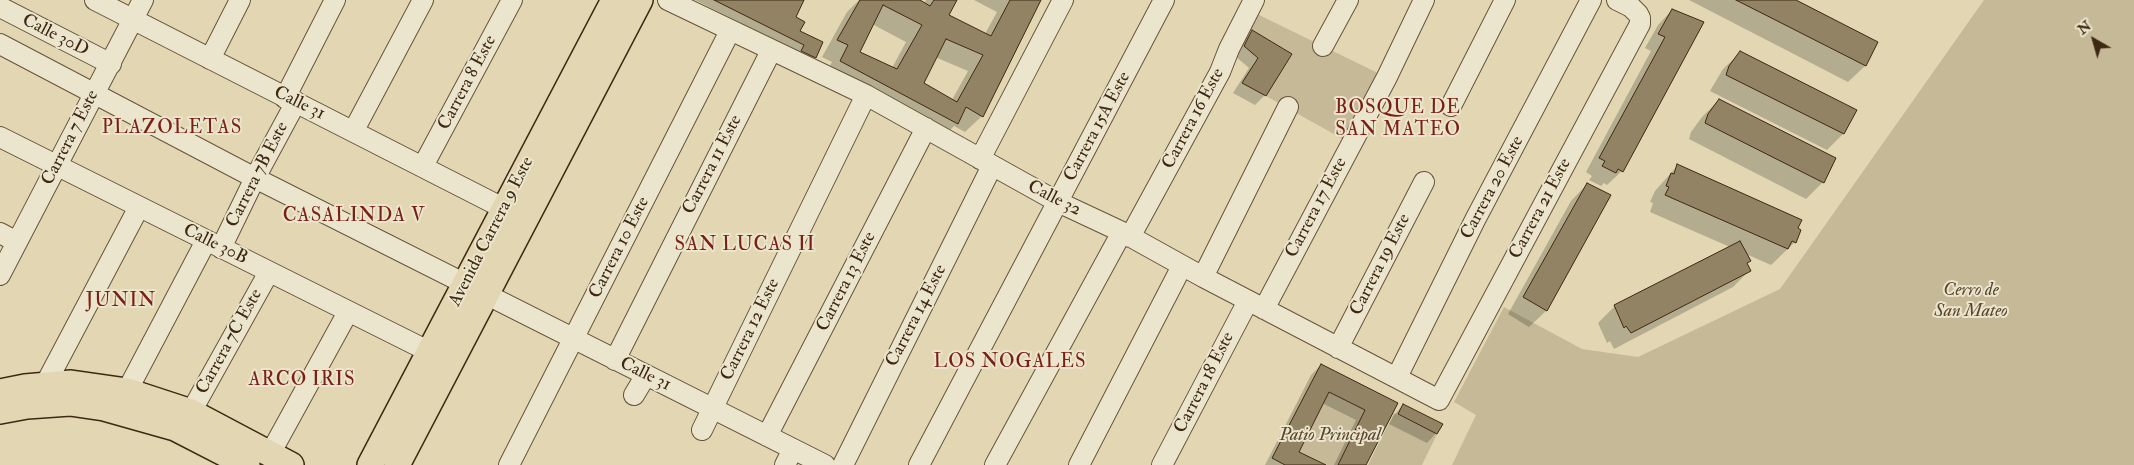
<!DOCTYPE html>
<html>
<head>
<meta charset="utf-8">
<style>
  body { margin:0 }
  #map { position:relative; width:2134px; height:465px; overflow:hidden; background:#e2d7b2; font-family:"IM FELL Double Pica",serif }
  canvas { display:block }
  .north { position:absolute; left:2069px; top:15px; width:50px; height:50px; -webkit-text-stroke:4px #ece5cd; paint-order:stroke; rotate:322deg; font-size:14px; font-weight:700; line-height:20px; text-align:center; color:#3d2812 }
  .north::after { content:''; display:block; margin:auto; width:18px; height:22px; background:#3d2812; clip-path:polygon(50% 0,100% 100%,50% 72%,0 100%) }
</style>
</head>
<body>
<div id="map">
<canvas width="2134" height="465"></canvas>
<div class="north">N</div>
</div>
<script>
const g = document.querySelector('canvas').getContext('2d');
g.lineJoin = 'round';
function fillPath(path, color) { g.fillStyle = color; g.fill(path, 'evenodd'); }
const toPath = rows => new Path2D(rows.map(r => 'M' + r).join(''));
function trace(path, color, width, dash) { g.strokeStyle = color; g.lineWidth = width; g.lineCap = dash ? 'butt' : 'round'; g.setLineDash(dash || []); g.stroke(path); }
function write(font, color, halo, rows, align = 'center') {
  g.font = font + ' "IM FELL Double Pica",serif'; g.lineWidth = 4; g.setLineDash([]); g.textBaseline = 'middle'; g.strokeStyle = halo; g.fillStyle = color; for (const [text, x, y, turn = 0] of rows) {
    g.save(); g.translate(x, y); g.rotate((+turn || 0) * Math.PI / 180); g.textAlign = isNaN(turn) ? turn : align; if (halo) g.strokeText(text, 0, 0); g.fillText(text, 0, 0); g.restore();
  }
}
const green = toPath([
  [1984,0,2134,0,2134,465,1452,465,1476,415,1454,402,1504,307,1582,349,1638,357,1780,289],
  [1257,14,1384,76,1348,142,1266,96,1292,55,1248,27],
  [1329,392,1365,410,1338,465,1327,465,1299,452],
  [1394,413,1437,434,1422,465,1368,465]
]);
const shadow = toPath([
  [695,0,803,0,794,17,798,32,815,57,808,63,798,52],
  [859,0,916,0,924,4,926,0,955,0,948,16,985,34,997,12,974,0,1040,0,982,116,965,132,954,126,940,140,824,78,832,62,822,57,847,12],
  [872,24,906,42,892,68,858,52],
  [935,57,968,71,952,100,922,84],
  [1689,0,1794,0,1876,42,1865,66,1848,82],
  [1672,10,1702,23,1622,171,1607,185,1604,183,1601,186,1589,180,1592,176,1586,172,1651,51,1645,48,1658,25],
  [1252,31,1290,55,1265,95,1255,105,1233,93,1249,68,1235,56,1243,41],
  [1740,53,1855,111,1843,134,1827,150,1710,91,1723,69],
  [1719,100,1823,182,1806,199,1689,139,1691,132,1702,117],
  [1678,165,1796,229,1795,242,1771,265,1746,254,1749,261,1746,264,1749,271,1733,287,1614,349,1610,341,1607,343,1598,323,1615,306,1730,247,1650,212,1653,203,1650,202,1655,191],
  [1587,184,1610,196,1546,311,1529,327,1508,314,1571,201],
  [1321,365,1396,404,1364,465,1334,465,1356,420,1322,403,1298,452,1323,465,1265,465,1311,375],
  [1403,405,1436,433,1427,443,1389,424,1394,415]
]);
const building = toPath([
  [714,0,804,0,796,17,805,22,800,31,823,42,816,58,801,51,804,45,714,0],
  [860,0,920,0,930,6,934,0,957,0,949,15,991,36,1010,0,1041,0,983,117,966,107,958,124,840,61,848,45,837,40,860,0],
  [883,5,922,25,897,69,860,52,883,5],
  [946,39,983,55,957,102,924,83,946,39],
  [1736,0,1796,0,1878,42,1866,66,1736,0],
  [1672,9,1704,22,1623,172,1618,169,1616,173,1602,166,1605,161,1599,158,1665,37,1658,34,1672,9],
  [1252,30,1292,54,1266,96,1242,83,1258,58,1244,46,1252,30],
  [1740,51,1857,110,1844,134,1726,75,1729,66,1740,51],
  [1719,99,1836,158,1824,183,1705,123,1708,114,1719,99],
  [1677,164,1802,220,1798,228,1801,230,1796,243,1792,241,1788,249,1665,195,1669,187,1666,186,1671,173,1674,174,1677,164],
  [1587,183,1611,195,1547,311,1523,297,1587,183],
  [1740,241,1751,261,1747,263,1751,271,1631,333,1626,326,1624,328,1614,305,1740,241],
  [1321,364,1398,403,1366,465,1338,465,1365,410,1329,392,1299,452,1326,465,1285,465,1272,458,1321,364],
  [1403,404,1443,424,1437,434,1398,414,1403,404]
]);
const minor = toPath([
  [95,0,503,208],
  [668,0,866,95,1058,202,1122,232,1203,277,1439,400,1640,24,1640,18,1638,14,1631,7,1617,0],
  [0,7,111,64],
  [0,44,255,178,825,465],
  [1323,46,1348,0],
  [210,59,240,0],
  [285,98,335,0],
  [1451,106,1505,0],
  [354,130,423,0],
  [0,137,430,352],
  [980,159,1063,0],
  [423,166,512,0],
  [0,233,17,242],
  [1130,237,1220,72,1229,49,1254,0],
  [221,248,255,178,296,102],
  [0,275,143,0],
  [1203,277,1288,107],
  [1264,309,1387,77,1424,0],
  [1338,348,1424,182],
  [615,360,771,51],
  [1397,377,1476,218,1591,0],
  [45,385,139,207],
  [127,391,206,241],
  [634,395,646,375],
  [191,412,269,272],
  [702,430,866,95],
  [767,436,926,128],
  [270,454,348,312],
  [509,465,730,31],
  [785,465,793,449],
  [843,465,992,166],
  [919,465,1164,0],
  [995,465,1122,232],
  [1079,465,1182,266],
  [1162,465,1248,301]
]);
const major = toPath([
  [0,392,25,387,71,383,127,391,191,412,291,465],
  [0,411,27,406,70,403,104,408,175,428,247,465],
  [370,465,614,0],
  [397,465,640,0]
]);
const streetNames = [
  ["Calle 30D",55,36,27],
  ["Carrera 8 Este",468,83,-62],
  ["Calle 31",299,104,26],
  ["Carrera 16 Este",1194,119,-62],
  ["Carrera 15A Este",1098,127,-62],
  ["Carrera 7 Este",71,138,-63],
  ["Carrera 11 Este",713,165,-63],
  ["Carrera 7B Este",258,175,-63],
  ["Carrera 20 Este",1493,188,-62],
  ["Calle 32",1054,199,27],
  ["Carrera 17 Este",1317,208,-62],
  ["Carrera 21 Este",1541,209,-62],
  ["Avenida Carrera 9 Este",492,232,-63],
  ["Calle 30B",215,245,26],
  ["Carrera 10 Este",620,248,-63],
  ["Carrera 19 Este",1381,265,-63],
  ["Carrera 13 Este",847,282,-63],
  ["Carrera 14 Este",917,316,-63],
  ["Carrera 12 Este",751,330,-64],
  ["Carrera 7C Este",230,342,-61],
  ["Calle 31",645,375,26],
  ["Carrera 18 Este",1205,383,-63]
];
const parkNames = [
  ["Cerro de",1971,291],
  ["San Mateo",1971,312],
  ["Patio Principal",1330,436]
];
const neighbourhoodNames = [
  ["BOSQUE DE",1398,109],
  ["SAN MATEO",1398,131],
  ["PLAZOLETAS",172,129],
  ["CASALINDA V",354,217],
  ["SAN LUCAS II",745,246],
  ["JUNIN",121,302],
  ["LOS NOGALES",1010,363],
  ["ARCO IRIS",302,381]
];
fillPath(green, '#c6b997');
fillPath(shadow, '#0003');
fillPath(building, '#938365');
trace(building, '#3d2812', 1);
trace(minor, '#66543a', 22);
trace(major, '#3d2812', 28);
trace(minor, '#ece5cd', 20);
trace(major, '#e2d7b2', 25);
write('18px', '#3d2812', '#ece5cd', streetNames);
write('italic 18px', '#58452d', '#ece5cd', parkNames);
g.letterSpacing = '1px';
write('19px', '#7a1f14', '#ece5cd', neighbourhoodNames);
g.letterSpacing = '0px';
</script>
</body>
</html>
